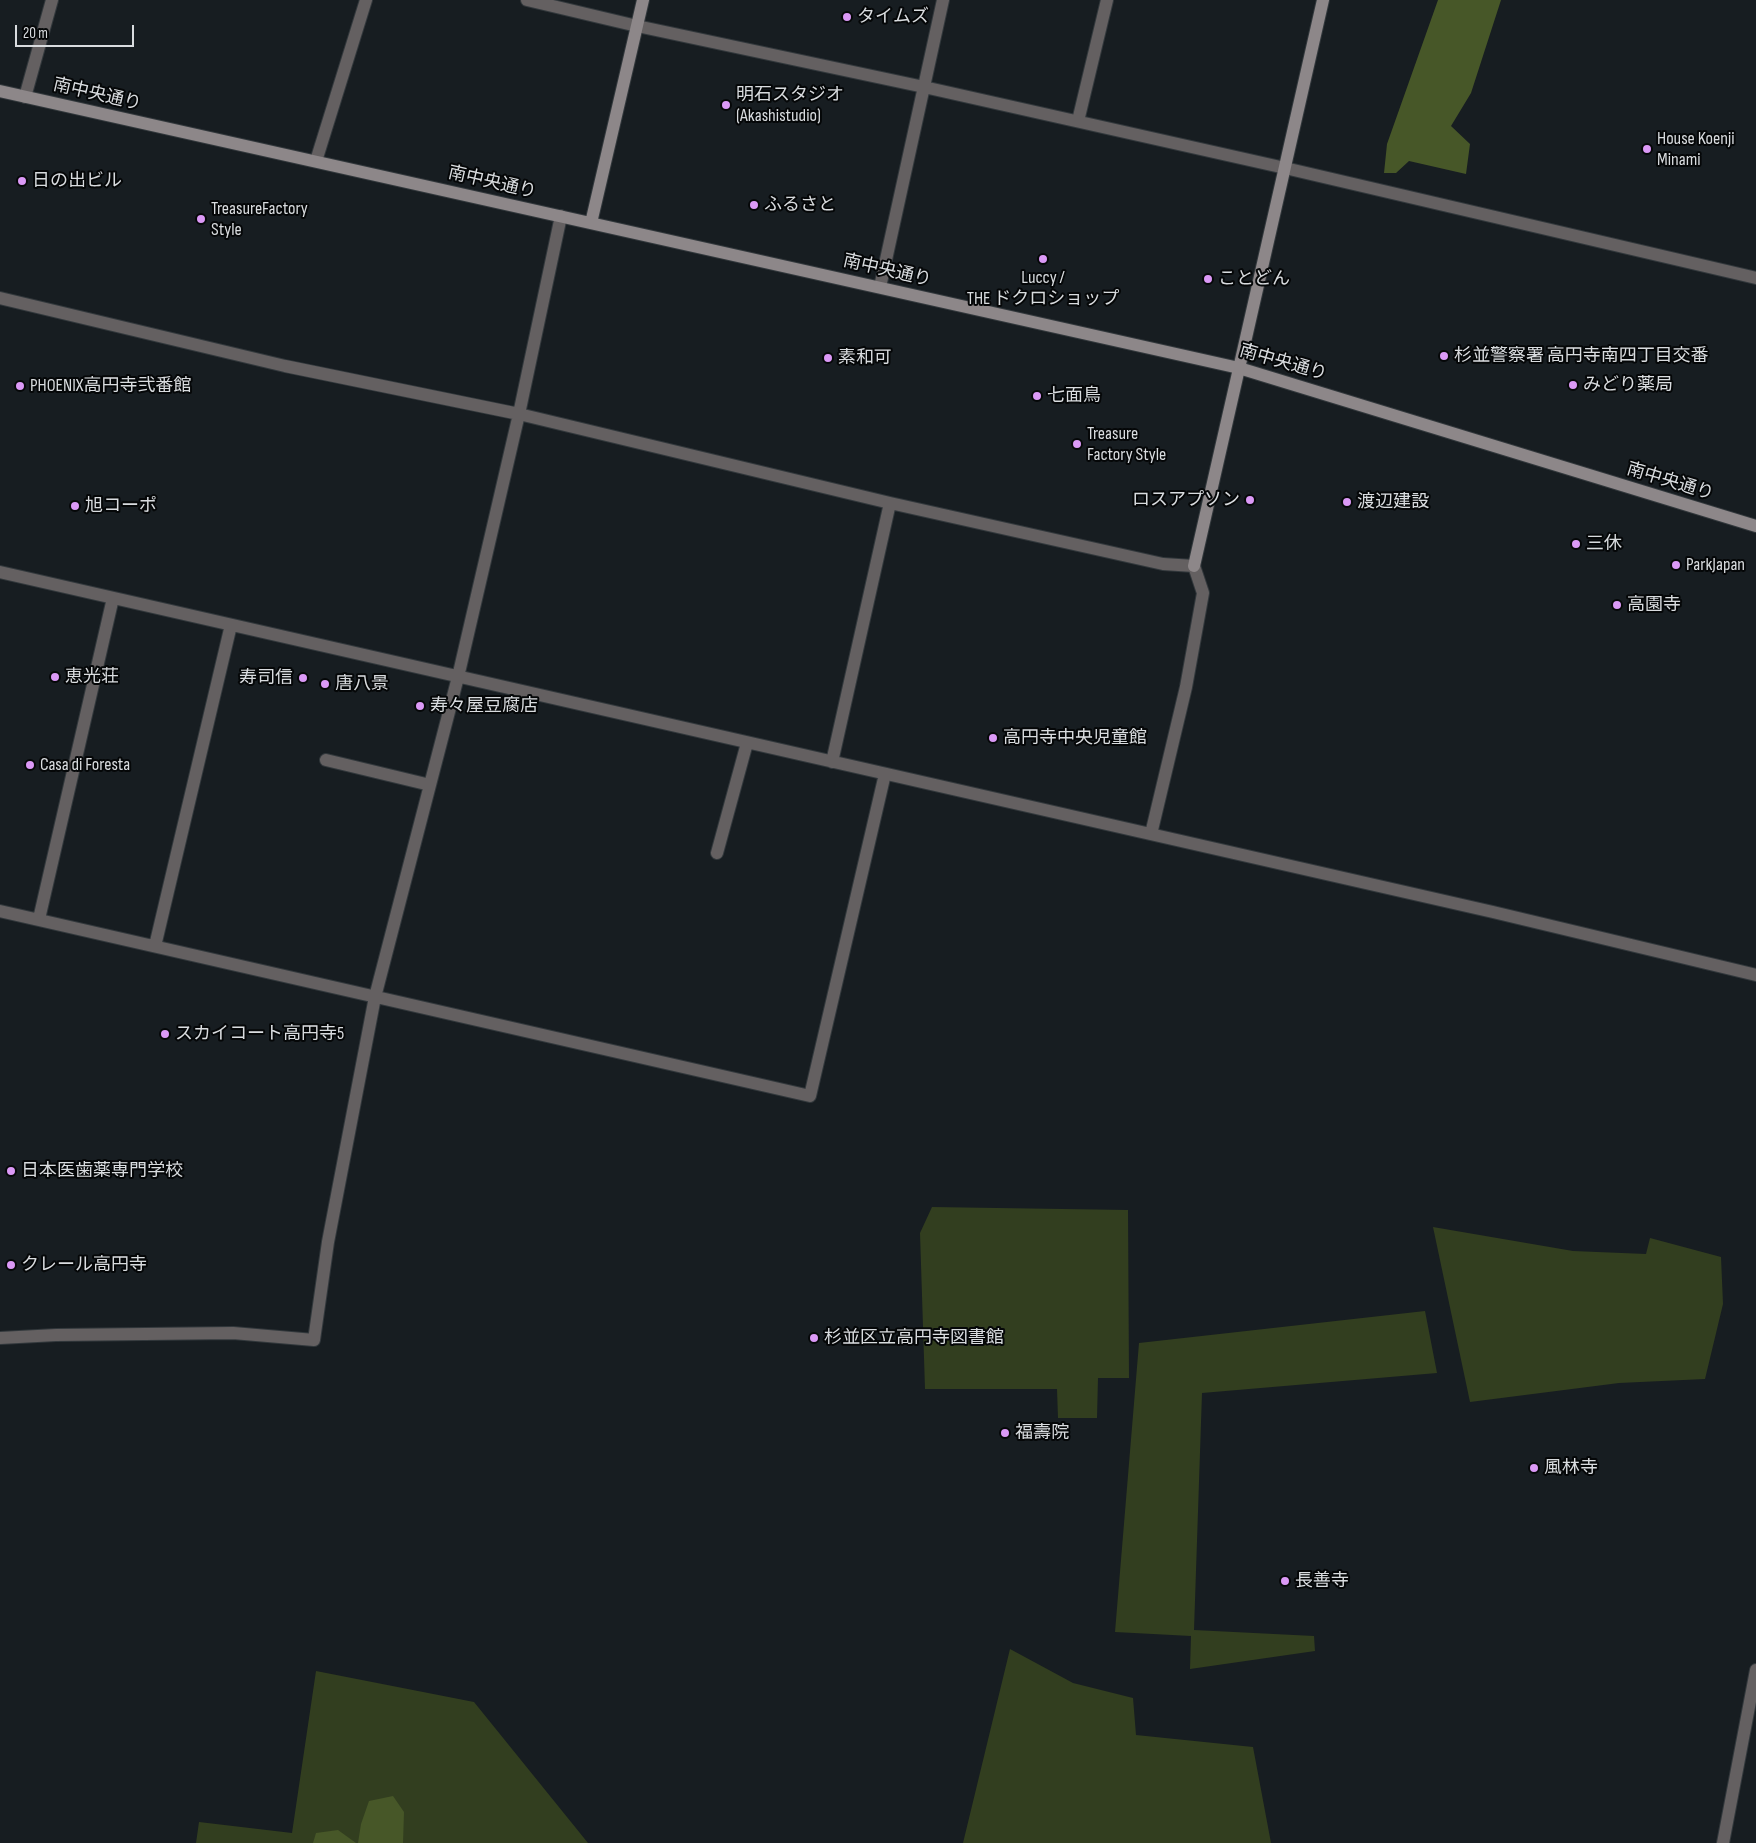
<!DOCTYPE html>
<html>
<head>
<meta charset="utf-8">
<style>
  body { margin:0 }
  #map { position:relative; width:1756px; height:1843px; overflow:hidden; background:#171d21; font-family:"Sofia Sans Condensed",sans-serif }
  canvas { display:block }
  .scale { position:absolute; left:15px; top:25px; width:119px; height:22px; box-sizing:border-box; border:2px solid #d9dcdf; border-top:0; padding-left:6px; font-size:15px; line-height:18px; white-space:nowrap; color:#d9dcdf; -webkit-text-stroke:4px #050708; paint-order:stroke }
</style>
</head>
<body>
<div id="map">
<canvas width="1756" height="1843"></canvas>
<div class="scale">20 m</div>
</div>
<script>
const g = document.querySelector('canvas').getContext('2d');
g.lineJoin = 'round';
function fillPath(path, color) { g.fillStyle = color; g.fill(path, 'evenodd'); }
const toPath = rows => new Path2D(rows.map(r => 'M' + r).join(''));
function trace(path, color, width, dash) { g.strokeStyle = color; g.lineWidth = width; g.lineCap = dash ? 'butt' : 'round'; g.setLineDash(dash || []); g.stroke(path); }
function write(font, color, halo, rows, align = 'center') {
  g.font = font + ' "Sofia Sans Condensed","Noto Sans JP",sans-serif'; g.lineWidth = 4; g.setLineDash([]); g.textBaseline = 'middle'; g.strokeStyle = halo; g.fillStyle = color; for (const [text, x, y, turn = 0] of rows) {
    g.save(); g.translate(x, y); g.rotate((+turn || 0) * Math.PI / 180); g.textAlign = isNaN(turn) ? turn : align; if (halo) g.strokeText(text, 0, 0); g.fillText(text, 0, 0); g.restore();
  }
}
const green = toPath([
  [932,1207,1128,1210,1129,1378,1098,1378,1097,1418,1058,1418,1057,1389,925,1389,920,1233],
  [1433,1227,1573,1251,1646,1254,1650,1238,1721,1257,1723,1304,1705,1379,1619,1383,1470,1402],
  [1425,1311,1437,1373,1202,1393,1194,1630,1314,1636,1315,1651,1190,1669,1191,1636,1115,1632,1139,1343],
  [1010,1649,1073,1683,1133,1698,1136,1735,1253,1747,1271,1843,963,1843],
  [316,1671,474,1702,588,1843,196,1843,199,1822,292,1833]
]);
const forest = toPath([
  [1438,0,1501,0,1471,93,1451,126,1470,144,1466,174,1409,161,1396,173,1384,173,1387,144],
  [393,1796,404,1812,403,1843,358,1843,361,1824,369,1801],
  [338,1830,356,1843,313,1843,316,1833]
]);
const street = toPath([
  [527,0,637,26,924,87,1285,168,1756,278],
  [25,97,52,0],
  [1078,121,1107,0],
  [316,161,366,0],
  [880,287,943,0],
  [0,298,285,366,519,414,890,503,1163,564,1194,566,1203,593,1186,687,1151,834],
  [0,572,1493,912,1756,975],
  [326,760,430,785],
  [832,762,890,503],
  [717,853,747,743],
  [0,911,810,1096,885,774],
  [39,919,113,598],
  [155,946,231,625],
  [0,1338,56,1335,233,1333,314,1340,328,1242,375,997,458,677,519,414,561,216],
  [1723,1843,1756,1670]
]);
const secondary = toPath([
  [0,91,1239,368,1756,526],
  [591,223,643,0],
  [1194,566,1323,0]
]);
const markers = [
  [847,17,5,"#db99f6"],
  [726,105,5,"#db99f6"],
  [1647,149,5,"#db99f6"],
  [22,181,5,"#db99f6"],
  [754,205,5,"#db99f6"],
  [201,219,5,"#db99f6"],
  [1043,259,5,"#db99f6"],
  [1208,279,5,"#db99f6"],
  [1444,356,5,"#db99f6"],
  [828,358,5,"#db99f6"],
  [1573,385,5,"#db99f6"],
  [20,386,5,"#db99f6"],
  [1037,396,5,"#db99f6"],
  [1077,444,5,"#db99f6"],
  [1250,500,5,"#db99f6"],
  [1347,502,5,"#db99f6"],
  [75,506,5,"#db99f6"],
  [1576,544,5,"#db99f6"],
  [1676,565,5,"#db99f6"],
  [1617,605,5,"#db99f6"],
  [55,677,5,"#db99f6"],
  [303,678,5,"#db99f6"],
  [325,684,5,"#db99f6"],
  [420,706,5,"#db99f6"],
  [993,738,5,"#db99f6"],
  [30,765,5,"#db99f6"],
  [165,1034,5,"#db99f6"],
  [11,1171,5,"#db99f6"],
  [11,1265,5,"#db99f6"],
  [814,1338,5,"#db99f6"],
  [1005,1433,5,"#db99f6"],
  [1534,1468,5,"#db99f6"],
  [1285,1581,5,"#db99f6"]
];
const poiNames = [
  ["タイムズ",857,17],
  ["明石スタジオ",736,95],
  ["(Akashistudio)",736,116],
  ["House Koenji",1657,139],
  ["Minami",1657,160],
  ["日の出ビル",32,181],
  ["ふるさと",764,205],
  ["TreasureFactory",211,209],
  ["Style",211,230],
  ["Luccy /",1043,278,"center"],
  ["THE ドクロショップ",1043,299,"center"],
  ["ことどん",1218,279],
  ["杉並警察署 高円寺南四丁目交番",1454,356],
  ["素和可",838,358],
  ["みどり薬局",1583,385],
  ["PHOENIX高円寺弐番館",30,386],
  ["七面鳥",1047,396],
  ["Treasure",1087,434],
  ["Factory Style",1087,455],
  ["ロスアプソン",1240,500,"right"],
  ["渡辺建設",1357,502],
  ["旭コーポ",85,506],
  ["三休",1586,544],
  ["ParkJapan",1686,565],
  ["高園寺",1627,605],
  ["恵光荘",65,677],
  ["寿司信",293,678,"right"],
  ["唐八景",335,684],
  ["寿々屋豆腐店",430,706],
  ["高円寺中央児童館",1003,738],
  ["Casa di Foresta",40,765],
  ["スカイコート高円寺5",175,1034],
  ["日本医歯薬専門学校",21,1171],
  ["クレール高円寺",21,1265],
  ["杉並区立高円寺図書館",824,1338],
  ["福壽院",1015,1433],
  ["風林寺",1544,1468],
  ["長善寺",1295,1581]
];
const streetNames = [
  ["南中央通り",97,95,13],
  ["南中央通り",492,183,13],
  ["南中央通り",887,271,13],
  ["南中央通り",1283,363,16],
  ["南中央通り",1670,482,17]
];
fillPath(green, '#323e1f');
fillPath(forest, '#475728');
trace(street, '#32383c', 14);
trace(secondary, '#32383c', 14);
trace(street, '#646061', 12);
trace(secondary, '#8d8789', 12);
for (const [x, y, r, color] of markers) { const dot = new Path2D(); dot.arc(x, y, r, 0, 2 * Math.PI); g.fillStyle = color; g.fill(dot); trace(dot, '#050708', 2); }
write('18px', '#d9dcdf', '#050708', poiNames, 'left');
write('18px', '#d9dcdf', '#050708', streetNames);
</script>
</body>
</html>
